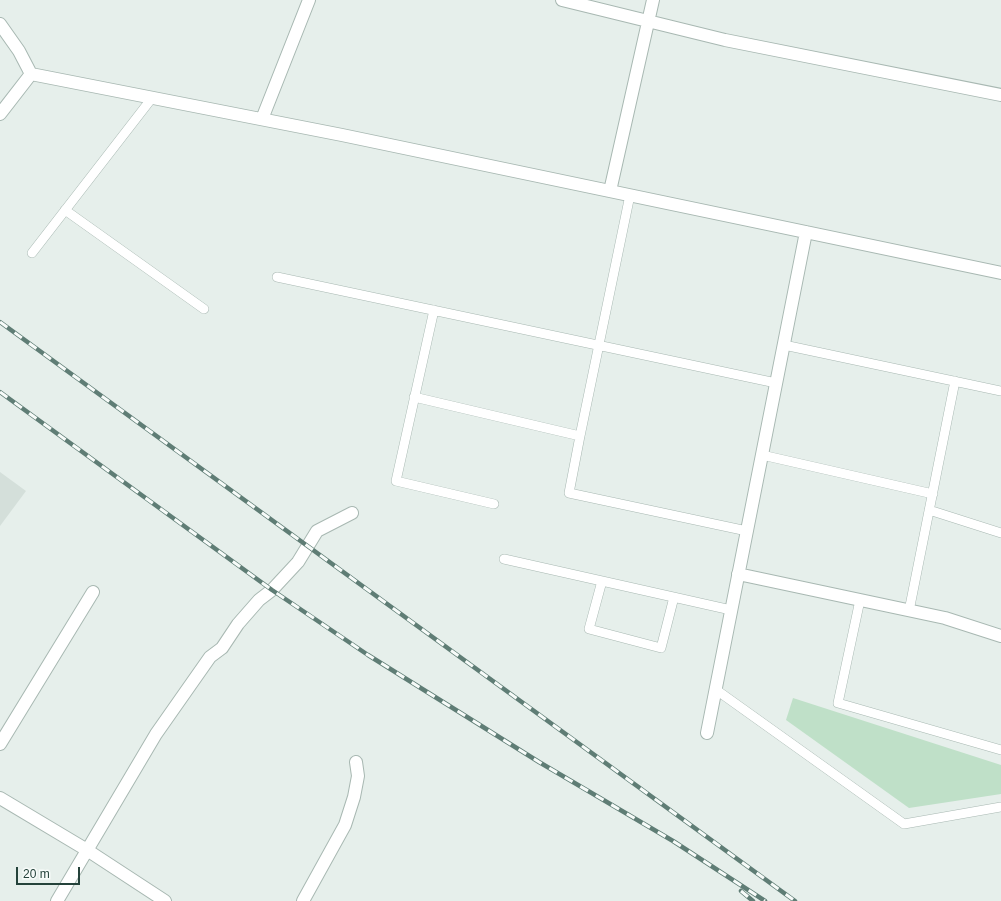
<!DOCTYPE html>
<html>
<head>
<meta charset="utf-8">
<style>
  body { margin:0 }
  #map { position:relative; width:1001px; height:901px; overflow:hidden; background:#e6efeb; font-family:Helvetica,sans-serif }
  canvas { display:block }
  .scale { position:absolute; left:16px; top:867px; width:64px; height:18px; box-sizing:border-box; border:2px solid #24423a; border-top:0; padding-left:5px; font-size:12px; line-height:14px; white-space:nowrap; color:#24423a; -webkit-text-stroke:3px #f7fbf9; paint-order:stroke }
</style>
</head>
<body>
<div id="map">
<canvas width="1001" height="901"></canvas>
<div class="scale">20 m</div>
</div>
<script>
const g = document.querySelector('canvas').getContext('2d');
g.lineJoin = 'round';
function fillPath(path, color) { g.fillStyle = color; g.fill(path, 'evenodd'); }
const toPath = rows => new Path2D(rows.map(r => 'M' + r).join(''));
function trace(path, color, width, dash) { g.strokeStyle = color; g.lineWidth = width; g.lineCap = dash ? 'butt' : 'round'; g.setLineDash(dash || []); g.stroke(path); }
const built = toPath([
  [0,472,26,491,0,526]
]);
const green = toPath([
  [793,698,1001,765,1001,794,909,808,786,720]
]);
const lane = toPath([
  [65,210,204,309],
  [32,253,152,98],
  [277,277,776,383],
  [434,310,396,481,494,504],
  [784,345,1001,391],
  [414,397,580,436,569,493,747,531],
  [580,436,630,195],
  [762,455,933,494],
  [929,510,1001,533],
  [504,559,731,610],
  [602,581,589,629,661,648,674,597],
  [860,600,838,703,1001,750],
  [909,611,955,381],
  [715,689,904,824,1001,807]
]);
const street = toPath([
  [562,0,725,40,1001,95],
  [0,24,19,51,31,74],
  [0,114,31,74,342,135,1001,273],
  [262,119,309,0],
  [610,191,653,0],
  [738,574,945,618,1001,636],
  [707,733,806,232],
  [0,744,93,592],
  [0,798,87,850,165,901],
  [57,901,156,734,210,657,222,648,238,624,259,600,272,590,298,562,317,531,352,513],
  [303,901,345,825,354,797,358,776,356,762]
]);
const rail = toPath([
  [0,322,795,901],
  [0,392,272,590,368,655,539,762,673,841,765,901],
  [741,891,753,901]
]);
fillPath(built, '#d4dfda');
fillPath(green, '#bfe0c8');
trace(lane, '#a8b8b2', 10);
trace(street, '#a8b8b2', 14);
trace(lane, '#fff', 9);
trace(street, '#fff', 12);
trace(rail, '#5f7d75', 4.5);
trace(rail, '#f7fbf9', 3, [9]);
</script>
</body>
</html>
